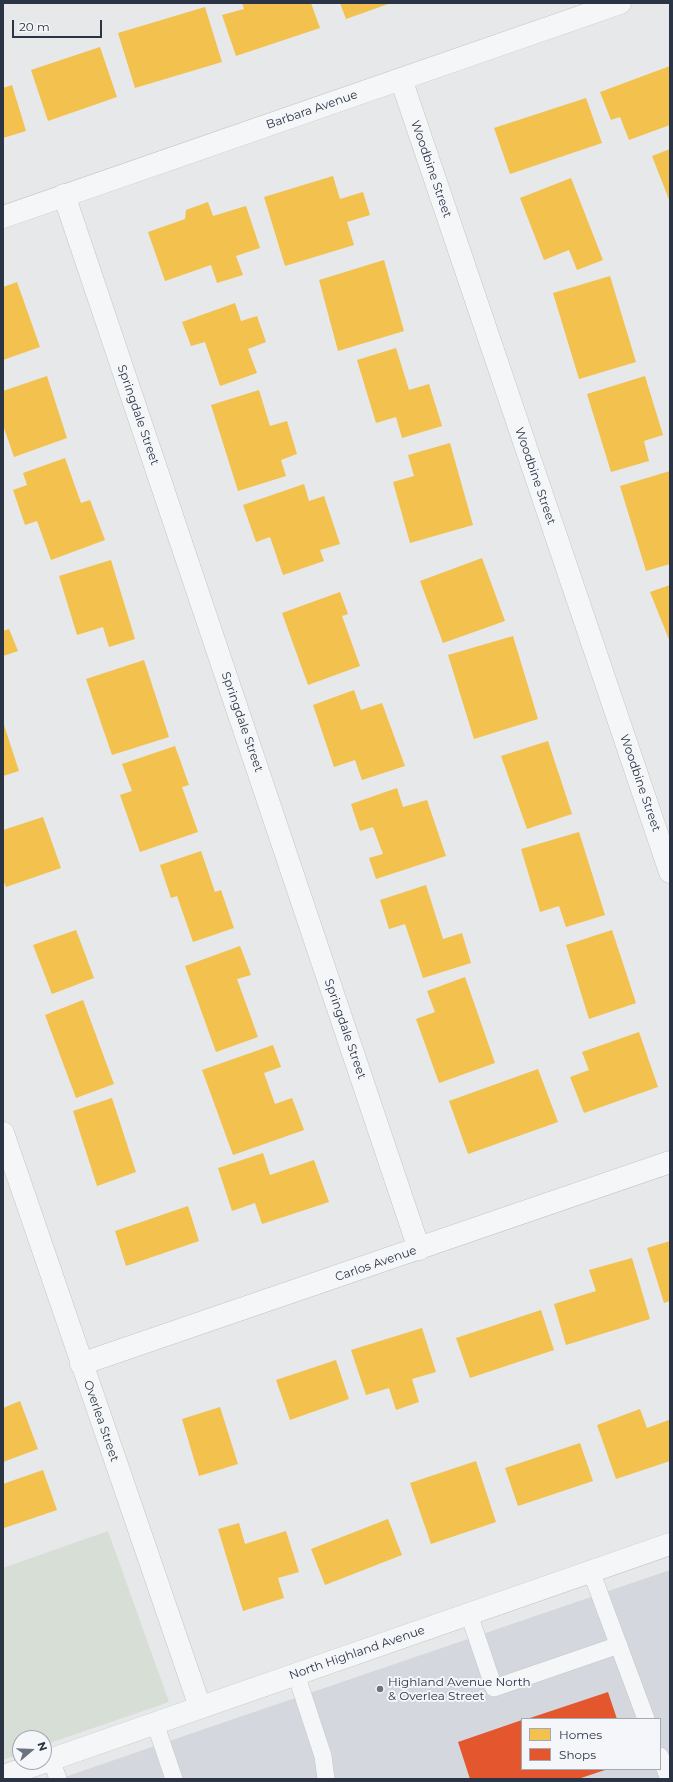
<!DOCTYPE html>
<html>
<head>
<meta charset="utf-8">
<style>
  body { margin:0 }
  #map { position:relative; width:673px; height:1782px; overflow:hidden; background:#e6e8ea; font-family:Montserrat,sans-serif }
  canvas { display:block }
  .frame { position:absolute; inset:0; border:4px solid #2b3445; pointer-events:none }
  .legend { position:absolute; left:521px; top:1718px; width:140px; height:52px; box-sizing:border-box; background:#f4f6f9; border:1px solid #a4a8b1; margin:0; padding:5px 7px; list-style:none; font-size:12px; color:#2b3445 }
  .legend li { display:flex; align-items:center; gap:8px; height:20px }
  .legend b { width:20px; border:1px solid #a4a8b1 }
  .north { position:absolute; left:12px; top:1730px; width:40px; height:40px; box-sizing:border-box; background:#f4f6f9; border:1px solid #a4a8b1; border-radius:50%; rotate:71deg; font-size:11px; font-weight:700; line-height:16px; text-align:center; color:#2b3445 }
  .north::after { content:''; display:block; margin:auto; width:14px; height:18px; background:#6c737f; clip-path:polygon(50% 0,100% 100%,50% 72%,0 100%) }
  .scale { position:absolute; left:12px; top:20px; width:90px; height:18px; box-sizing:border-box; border:2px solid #2b3445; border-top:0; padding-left:5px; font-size:12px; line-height:14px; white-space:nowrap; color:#2b3445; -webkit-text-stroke:3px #f4f6f9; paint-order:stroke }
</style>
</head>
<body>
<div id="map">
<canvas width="673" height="1782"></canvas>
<div class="frame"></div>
<ul class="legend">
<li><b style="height:11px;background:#f2c14e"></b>Homes</li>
<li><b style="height:11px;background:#e4572e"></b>Shops</li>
</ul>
<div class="north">N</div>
<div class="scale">20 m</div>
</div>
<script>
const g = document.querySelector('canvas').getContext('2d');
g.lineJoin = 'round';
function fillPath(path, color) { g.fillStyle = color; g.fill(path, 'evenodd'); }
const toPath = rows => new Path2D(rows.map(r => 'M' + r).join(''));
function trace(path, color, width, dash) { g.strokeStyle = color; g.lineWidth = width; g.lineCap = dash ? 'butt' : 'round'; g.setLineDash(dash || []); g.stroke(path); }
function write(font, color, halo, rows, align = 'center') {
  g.font = font + ' Montserrat,sans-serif'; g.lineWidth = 4; g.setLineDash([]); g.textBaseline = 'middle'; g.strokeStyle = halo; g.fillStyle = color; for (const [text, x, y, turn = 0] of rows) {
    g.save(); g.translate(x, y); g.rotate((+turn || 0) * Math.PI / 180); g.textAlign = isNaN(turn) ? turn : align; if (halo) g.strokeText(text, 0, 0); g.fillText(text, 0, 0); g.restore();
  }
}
const built = toPath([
  [670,1570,670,1779,59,1779,181,1737],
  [522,1719,660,1719,660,1769,522,1769]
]);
const green = toPath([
  [108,1531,169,1702,44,1745,44,1738,20,1738,20,1754,3,1760,3,1568]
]);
const homes = toPath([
  [242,3,311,3,320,28,236,56,222,15,244,9],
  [340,3,391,3,346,19],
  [205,7,222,62,135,88,118,33],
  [100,47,117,97,48,121,31,70],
  [670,66,670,125,629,140,620,117,611,120,600,92],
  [12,85,26,131,3,138,3,88],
  [586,98,602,143,510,174,494,128],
  [670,149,670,202,652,156],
  [333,176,340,199,363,192,370,215,347,222,354,245,285,266,264,197],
  [571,178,603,260,577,270,569,250,544,260,520,198],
  [208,202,213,216,246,206,260,248,236,256,243,275,217,283,211,265,165,281,148,232,185,219,186,210],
  [384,260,404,331,338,351,319,280],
  [610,276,636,362,579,379,553,293],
  [17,282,40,347,3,360,3,287],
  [235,303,241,321,257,316,266,342,248,349,257,373,220,386,205,342,191,346,182,322],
  [396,348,409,390,429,384,442,426,402,438,396,417,376,423,357,360],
  [47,376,67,438,14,457,3,425,3,391],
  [645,376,663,435,644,441,649,461,611,472,587,394],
  [259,390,270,426,287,421,297,454,281,460,286,476,238,491,211,405],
  [450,443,473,525,410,543,393,482,414,476,408,455],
  [65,458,81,503,90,500,105,540,51,560,37,521,25,525,13,490,27,485,23,473],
  [670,471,670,564,646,571,620,486],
  [304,484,309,501,324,496,340,544,320,550,324,561,283,575,270,537,256,542,243,505],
  [482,558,505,621,443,643,420,581],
  [111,560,135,639,109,647,103,627,77,635,59,576],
  [670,585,670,642,650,592],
  [340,592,348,614,342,616,360,666,308,685,282,613],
  [9,629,18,651,3,656,3,631],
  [513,636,538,719,474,739,448,655],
  [144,660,169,737,112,755,86,679],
  [354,690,361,710,382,703,405,766,362,780,355,760,334,767,313,705],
  [3,722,19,771,3,776],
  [548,741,572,814,527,829,501,756],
  [175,746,189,785,182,787,198,832,140,852,120,795,132,791,122,764],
  [397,788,403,807,427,800,446,856,376,879,369,858,383,854,373,827,360,831,351,804],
  [43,817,61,868,6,887,3,880,3,830],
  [579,832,605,915,566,927,559,906,540,912,521,849],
  [201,851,215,892,221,890,234,928,193,942,177,896,171,898,160,865],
  [426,885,443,939,462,933,471,963,423,978,405,924,389,929,380,900],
  [76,930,94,978,52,994,33,945],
  [612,930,636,1003,589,1019,566,945],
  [240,946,251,975,237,979,258,1037,216,1052,185,966],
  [465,977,495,1063,439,1083,416,1019,435,1012,427,991],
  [83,1000,114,1084,76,1098,45,1015],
  [639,1032,658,1087,584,1113,570,1077,589,1070,582,1052],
  [273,1045,281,1067,264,1073,275,1104,292,1098,304,1130,233,1155,202,1070],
  [538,1069,558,1122,468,1154,449,1101],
  [112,1098,136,1172,97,1186,73,1111],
  [263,1153,270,1175,314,1160,329,1202,262,1224,255,1203,232,1211,218,1168],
  [188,1206,199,1241,126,1266,115,1231],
  [670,1241,670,1301,664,1303,647,1248],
  [632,1258,650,1319,566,1345,554,1304,596,1291,589,1270],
  [541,1310,554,1350,470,1378,456,1338],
  [422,1328,436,1372,412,1379,419,1402,396,1410,389,1388,366,1395,351,1350],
  [336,1360,349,1399,290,1420,276,1380],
  [20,1401,38,1449,3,1462,3,1408],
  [220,1407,238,1464,199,1476,182,1419],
  [640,1409,647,1428,669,1420,670,1461,616,1479,597,1425],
  [580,1443,593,1481,518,1506,505,1468],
  [476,1461,496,1522,431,1544,410,1483],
  [43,1470,57,1510,4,1528,3,1524,3,1484],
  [388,1519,402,1555,325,1585,311,1549],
  [239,1523,245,1544,286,1531,299,1572,278,1578,284,1598,243,1611,218,1529]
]);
const shops = toPath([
  [608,1692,617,1719,527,1719],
  [522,1720,522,1769,608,1769,578,1779,470,1779,458,1742]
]);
const service = toPath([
  [591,1571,646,1719],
  [469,1614,494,1688,619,1645],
  [296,1674,323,1756,326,1779],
  [155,1723,174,1779],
  [660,1756,669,1779],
  [51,1759,58,1779]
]);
const minor = toPath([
  [401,79,670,872],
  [64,195,419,1249],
  [3,217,620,3],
  [3,1133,200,1707],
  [81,1364,670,1162]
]);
const tertiary = toPath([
  [44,1762,670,1544],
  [3,1776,44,1762]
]);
const markers = [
  [380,1689,4,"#6c737f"]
];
const streetNames = [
  ["Barbara Avenue",312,110,-19],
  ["Woodbine Street",431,169,71],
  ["Springdale Street",138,415,71],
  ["Woodbine Street",535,476,71],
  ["Springdale Street",242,722,71],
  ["Woodbine Street",640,783,71],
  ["Springdale Street",345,1029,71],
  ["Carlos Avenue",376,1264,-19],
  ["Overlea Street",101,1421,71],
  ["North Highland Avenue",357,1653,-19]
];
const poiNames = [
  ["Highland Avenue North",388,1682],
  ["& Overlea Street",388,1696]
];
fillPath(built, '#d4d7dd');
fillPath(green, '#d6ded6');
fillPath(homes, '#f2c14e');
fillPath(shops, '#e4572e');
trace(service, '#c4c6c8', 18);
trace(minor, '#c4c6c8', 23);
trace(tertiary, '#c4c6c8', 23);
trace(service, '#f5f6f7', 17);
trace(minor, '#f5f6f7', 22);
trace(tertiary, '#f5f6f7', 22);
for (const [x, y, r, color] of markers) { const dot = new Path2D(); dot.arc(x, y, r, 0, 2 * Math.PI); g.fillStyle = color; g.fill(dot); trace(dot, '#f4f6f9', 1.5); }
write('12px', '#2b3445', '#f4f6f9', streetNames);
write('12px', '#2b3445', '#f4f6f9', poiNames, 'left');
</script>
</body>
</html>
